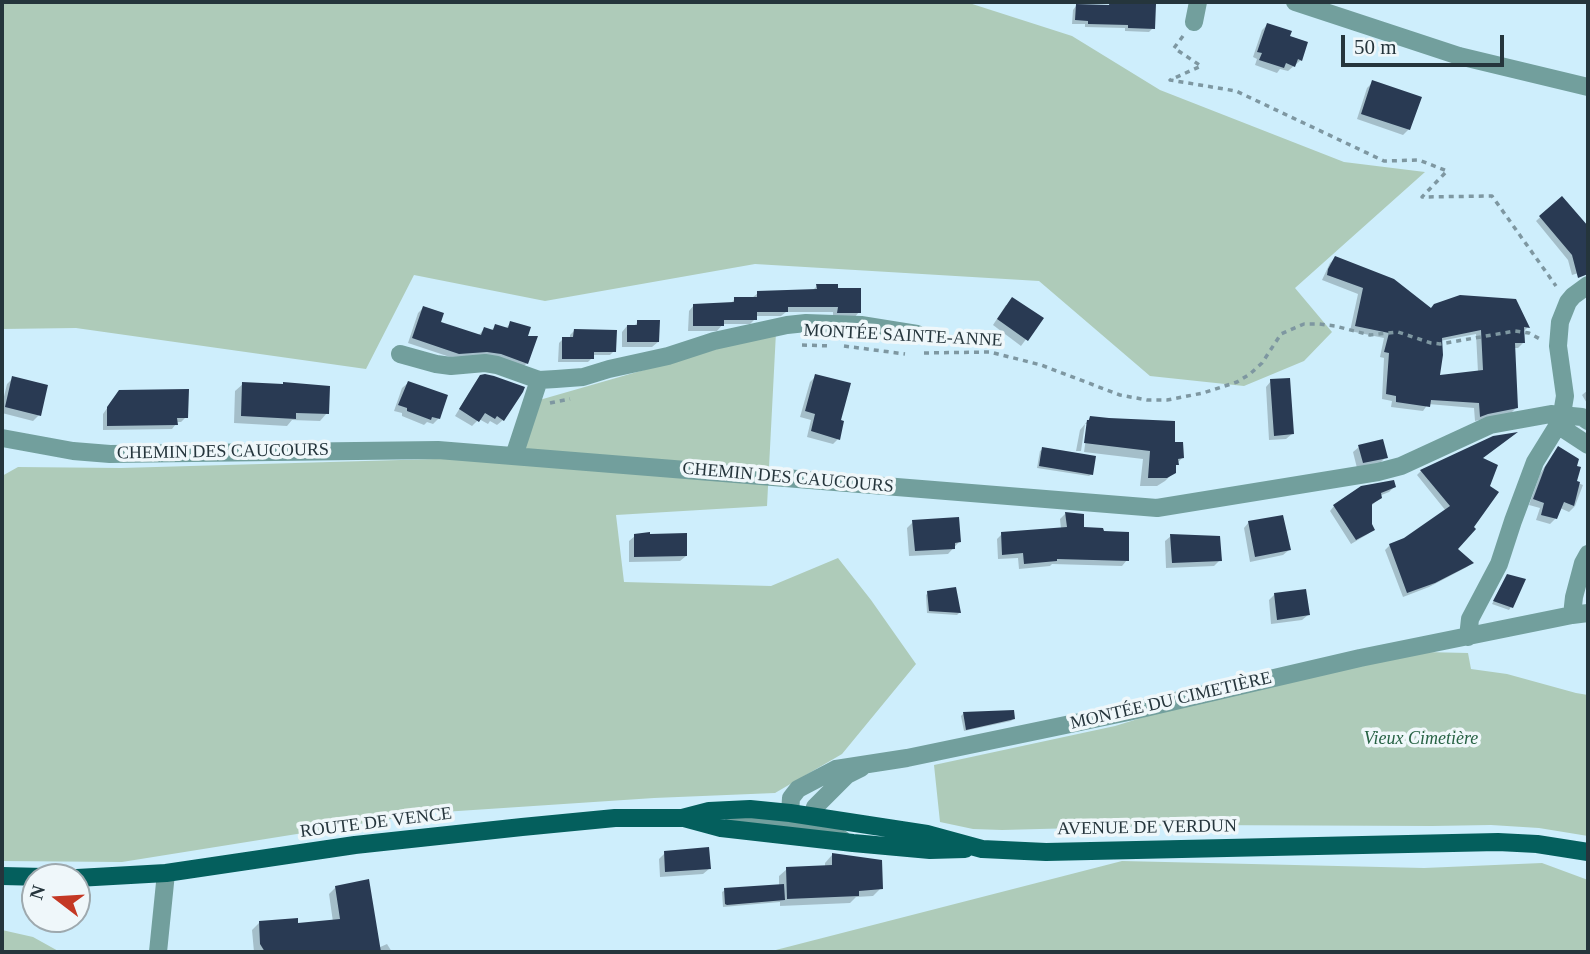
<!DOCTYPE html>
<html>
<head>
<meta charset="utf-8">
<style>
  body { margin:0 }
  #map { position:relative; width:1590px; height:954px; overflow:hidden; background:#ceeefc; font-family:"Times New Roman",serif }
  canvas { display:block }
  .frame { position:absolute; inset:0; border:4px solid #25353c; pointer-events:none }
  .north { position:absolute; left:21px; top:863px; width:70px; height:70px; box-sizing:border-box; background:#eff7fa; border:2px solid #9ea9ae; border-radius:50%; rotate:287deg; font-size:19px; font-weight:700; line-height:28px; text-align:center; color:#25353c }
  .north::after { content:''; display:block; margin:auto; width:24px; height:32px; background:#c43824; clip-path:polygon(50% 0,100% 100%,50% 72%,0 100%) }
  .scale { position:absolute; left:1341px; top:35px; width:163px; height:32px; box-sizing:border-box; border:4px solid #25353c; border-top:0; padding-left:9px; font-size:21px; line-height:24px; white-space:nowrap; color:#25353c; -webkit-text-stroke:5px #eff7fa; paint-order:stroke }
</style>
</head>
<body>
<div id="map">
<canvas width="1590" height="954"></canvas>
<div class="frame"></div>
<div class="north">N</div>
<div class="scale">50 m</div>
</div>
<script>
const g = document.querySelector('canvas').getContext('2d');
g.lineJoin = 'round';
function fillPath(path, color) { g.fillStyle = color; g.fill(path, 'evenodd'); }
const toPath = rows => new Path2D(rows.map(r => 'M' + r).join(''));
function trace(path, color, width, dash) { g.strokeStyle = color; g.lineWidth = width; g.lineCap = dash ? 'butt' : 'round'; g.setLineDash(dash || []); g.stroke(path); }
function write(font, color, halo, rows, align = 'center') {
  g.font = font + ' "Times New Roman",serif'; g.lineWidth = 7; g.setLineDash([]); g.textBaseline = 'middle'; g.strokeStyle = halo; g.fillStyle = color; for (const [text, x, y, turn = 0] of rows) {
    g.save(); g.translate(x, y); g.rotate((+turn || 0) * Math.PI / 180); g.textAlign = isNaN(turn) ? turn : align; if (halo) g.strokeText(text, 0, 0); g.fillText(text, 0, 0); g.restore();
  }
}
const green = toPath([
  [2,2,966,2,1072,36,1160,90,1344,162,1425,172,1295,288,1332,332,1304,361,1244,386,1150,376,1039,281,755,264,545,301,414,275,366,369,76,328,2,329],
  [776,332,767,506,616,515,624,582,771,586,838,558,871,600,916,664,842,754,775,793,654,798,428,813,122,862,2,861,2,476,18,467,121,468,505,457,529,403],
  [1424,652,1468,653,1471,669,1507,674,1576,693,1588,695,1588,836,1539,828,1491,825,1432,826,1191,825,1002,830,973,829,940,822,934,765,1115,726,1193,702],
  [1122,861,1424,868,1542,863,1588,880,1588,952,768,952],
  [2,930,33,937,60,952,2,952]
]);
const shadow = toPath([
  [1110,4,1153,28,1149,32,1125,31,1125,28,1085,27,1085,24,1072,24,1073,10,1076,6,1107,7],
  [1267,25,1288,37,1301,60,1288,71,1280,69,1277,73,1255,65,1257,59,1253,57,1262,30],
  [1373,82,1409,129,1403,135,1357,119,1367,88],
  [1561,198,1588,229,1588,270,1572,275,1568,260,1536,221],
  [1335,258,1431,309,1528,327,1522,333,1523,343,1518,348,1513,348,1516,408,1511,413,1475,421,1474,408,1428,404,1423,411,1391,407,1392,401,1382,399,1384,358,1380,357,1384,338,1350,331,1358,294,1322,280,1330,263],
  [1476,334,1478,372,1438,377,1440,341],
  [817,286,836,290,859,312,854,318,833,317,833,312,786,312,781,316,755,316,755,319,750,324,723,324,717,331,688,331,689,311,694,305,730,304,735,299,752,298,758,293,812,291],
  [1006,305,1041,319,1021,346,993,325],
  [423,308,438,323,478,336,484,329,490,331,496,326,505,329,511,323,526,338,527,363,522,368,453,358,408,343,418,313],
  [638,322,658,342,652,347,622,347,622,332,627,326,633,327],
  [574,331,614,351,610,355,592,355,592,358,588,362,558,362,559,343,563,339,570,339,570,335],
  [816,376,839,421,838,439,833,444,807,437,811,420,800,417,810,382],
  [481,377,503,420,497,425,490,421,488,424,479,419,472,426,455,416,475,383],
  [13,378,39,415,33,421,2,413,2,405,7,384],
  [1271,381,1292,434,1286,439,1269,440,1266,387],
  [408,383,439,418,433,424,427,422,424,425,402,416,402,413,394,411,402,388],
  [243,384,327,413,320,421,292,420,287,426,234,423,235,391],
  [1588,390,1588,405,1582,395],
  [115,397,186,417,181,422,176,422,176,424,172,429,103,430,103,414],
  [1090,418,1173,444,1182,458,1174,467,1174,472,1165,481,1157,486,1140,486,1143,459,1084,452,1088,424,1085,424,1081,451,1082,451,1076,451,1080,430],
  [1494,438,1481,459,1456,549,1471,563,1467,567,1429,587,1403,597,1385,550,1390,545,1405,539,1446,511,1417,475,1421,471],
  [1359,447,1386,457,1380,463,1357,468,1353,452],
  [1558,448,1575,467,1575,482,1583,485,1575,506,1569,512,1560,508,1556,518,1550,524,1536,520,1540,508,1529,505,1540,474,1553,454],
  [1043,449,1092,474,1089,476,1037,468,1040,451],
  [1394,487,1389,492,1379,496,1380,498,1371,506,1371,524,1373,529,1368,534,1351,544,1330,511,1334,506],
  [1065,514,1082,529,1127,560,1122,566,1052,564,1050,566,1019,569,1018,558,998,559,997,539,1002,534,1061,529,1060,519],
  [913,522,959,542,948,554,909,556,907,528],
  [1249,522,1289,550,1283,555,1250,562,1244,528],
  [635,536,686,556,680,561,629,562,629,541],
  [1171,536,1220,560,1214,566,1166,568,1165,541],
  [1507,576,1511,607,1509,610,1492,604],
  [928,593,960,612,957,615,927,613,926,595],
  [1275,594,1308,615,1302,620,1271,624,1269,600],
  [963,714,1013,719,1011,721,964,731,961,716],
  [665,853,709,869,703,874,660,877,659,859],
  [832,855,881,888,873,896,856,897,850,903,780,906,780,902,723,907,722,892,725,890,779,886,779,876,787,869,825,867,825,863],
  [336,887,378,948,387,944,392,952,254,952,252,930,259,923,297,925,333,922,329,894]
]);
const building = toPath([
  [1110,2,1156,4,1155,29,1128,28,1128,25,1088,24,1088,21,1075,20,1076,4,1109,5],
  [1267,23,1292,31,1290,36,1308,42,1302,61,1298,59,1295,67,1286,63,1284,68,1259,60,1262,53,1257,52],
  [1372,80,1422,97,1410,130,1361,114],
  [1562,196,1588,226,1588,274,1578,278,1572,255,1539,216],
  [1335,256,1394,279,1431,308,1434,304,1460,295,1516,299,1530,328,1524,327,1525,343,1515,343,1518,408,1488,414,1480,417,1479,403,1431,400,1430,407,1396,402,1396,396,1386,394,1389,353,1384,352,1389,333,1355,326,1363,288,1327,275,1328,269],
  [1481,330,1483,370,1440,375,1443,355,1442,338],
  [816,284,838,284,838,288,861,288,861,313,837,313,838,307,788,307,788,312,757,312,757,320,724,320,724,326,693,326,693,304,734,302,734,297,757,297,757,291,817,289],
  [1012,297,1044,318,1028,341,997,319],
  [423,306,444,313,441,322,481,335,484,327,493,330,495,324,508,328,510,321,531,327,528,336,538,336,528,364,501,354,487,352,459,354,412,338],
  [637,320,660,320,659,342,627,342,627,325,637,325],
  [574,329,617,330,616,352,594,352,594,359,562,359,562,337,573,337],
  [485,374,494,376,525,387,523,392,504,421,497,416,495,419,485,413,479,422,459,409,480,375],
  [815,374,851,383,841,420,844,421,840,440,811,431,815,414,805,411],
  [12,376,48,385,41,416,5,407],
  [1290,378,1294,434,1274,436,1270,379],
  [408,381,448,395,440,419,432,417,431,420,407,411,407,408,398,405],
  [242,382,283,384,283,382,330,386,329,414,296,413,296,419,241,416],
  [189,389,188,418,177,418,178,425,107,426,107,407,119,390],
  [1090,416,1109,418,1175,421,1175,442,1183,442,1184,458,1178,459,1179,465,1176,465,1176,473,1167,478,1148,478,1150,451,1084,443,1087,420,1089,420],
  [1518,432,1483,458,1498,465,1490,486,1499,492,1474,527,1476,529,1458,549,1474,563,1435,583,1407,593,1389,544,1404,538,1450,506,1420,470,1493,436],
  [1383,439,1388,458,1363,463,1358,445],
  [1558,446,1579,459,1577,466,1581,467,1577,481,1580,482,1574,506,1564,502,1557,519,1541,515,1544,503,1533,499,1545,467],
  [1042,447,1096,456,1093,475,1039,466],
  [1394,480,1396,487,1381,493,1382,498,1372,504,1372,524,1375,530,1356,540,1333,505,1361,486],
  [1065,512,1084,514,1084,527,1103,528,1104,531,1129,532,1129,561,1057,559,1057,561,1024,564,1023,553,1002,555,1001,532,1067,527],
  [1283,515,1291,550,1255,557,1248,521],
  [959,517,961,542,955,543,955,549,915,551,912,520],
  [650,532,650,534,687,533,687,556,634,557,634,534],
  [1170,534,1220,536,1222,561,1172,563],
  [1507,574,1526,579,1513,608,1493,601],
  [956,587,961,613,929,611,927,591],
  [1306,589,1310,615,1277,620,1274,593],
  [1014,710,1015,719,966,730,963,712],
  [709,847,711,869,665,872,664,851],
  [832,853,882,860,883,889,859,891,859,896,787,899,786,867,832,865],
  [369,879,381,952,265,952,260,944,259,921,298,918,298,923,340,919,335,886],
  [784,884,785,900,727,905,725,904,724,888]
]);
const path = toPath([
  [1183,36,1174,48,1201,66,1170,80,1236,91,1384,161,1419,160,1447,171,1422,197,1492,196,1556,286],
  [802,345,832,346],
  [844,346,905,354],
  [924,353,990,352,1041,365,1120,395,1147,400,1167,400,1203,393,1237,382,1250,374,1262,363,1281,334,1304,324,1319,324,1335,326,1370,335,1398,332,1431,343,1440,344,1515,331,1529,333,1540,339],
  [550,403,570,399]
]);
const minor = toPath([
  [1295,2,1459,56,1588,87],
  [1194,22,1198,2],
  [400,354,436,364,451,366,485,363,497,365,539,380,556,379,583,377,609,369,668,356,714,341,787,325,806,323,861,325,917,334],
  [1559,426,1588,445],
  [2,438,73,451,110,454,438,450,1157,508,1378,472,1401,466,1490,425,1551,414,1582,417,1588,421],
  [514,456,539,380],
  [1572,615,1574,597,1583,563,1588,554],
  [1468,637,1470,619,1499,564,1513,521,1535,462,1561,420,1565,396,1558,346,1560,322,1568,302,1573,296,1588,285],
  [733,824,788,822,812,817,815,807,847,775,861,768],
  [842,839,813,827,790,813,791,798,798,789,836,769,907,758,1128,712,1360,658,1572,615,1588,613],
  [158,952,166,873]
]);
const major = toPath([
  [684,818,721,828,853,843,930,850,965,849],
  [2,876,44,877],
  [77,878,166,873,355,845,522,827,615,818,682,818,709,811,750,809,790,813,927,834,982,849,1046,852,1498,842,1537,844,1588,852]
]);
const streetNames = [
  ["MONTÉE SAINTE-ANNE",903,336,3],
  ["CHEMIN DES CAUCOURS",223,452,-1],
  ["CHEMIN DES CAUCOURS",788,478,5],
  ["MONTÉE DU CIMETIÈRE",1171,701,-13],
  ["ROUTE DE VENCE",376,823,-7],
  ["AVENUE DE VERDUN",1147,828,-1]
];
const parkNames = [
  ["Vieux Cimetière",1421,739]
];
fillPath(green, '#aecbb9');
fillPath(shadow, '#0003');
fillPath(building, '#293a53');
trace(path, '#7e97a1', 3.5, [5, 5]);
trace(minor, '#729f9d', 18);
trace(major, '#045f5d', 18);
write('18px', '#25353c', '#eff7fa', streetNames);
write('italic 18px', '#276244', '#eff7fa', parkNames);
</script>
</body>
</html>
